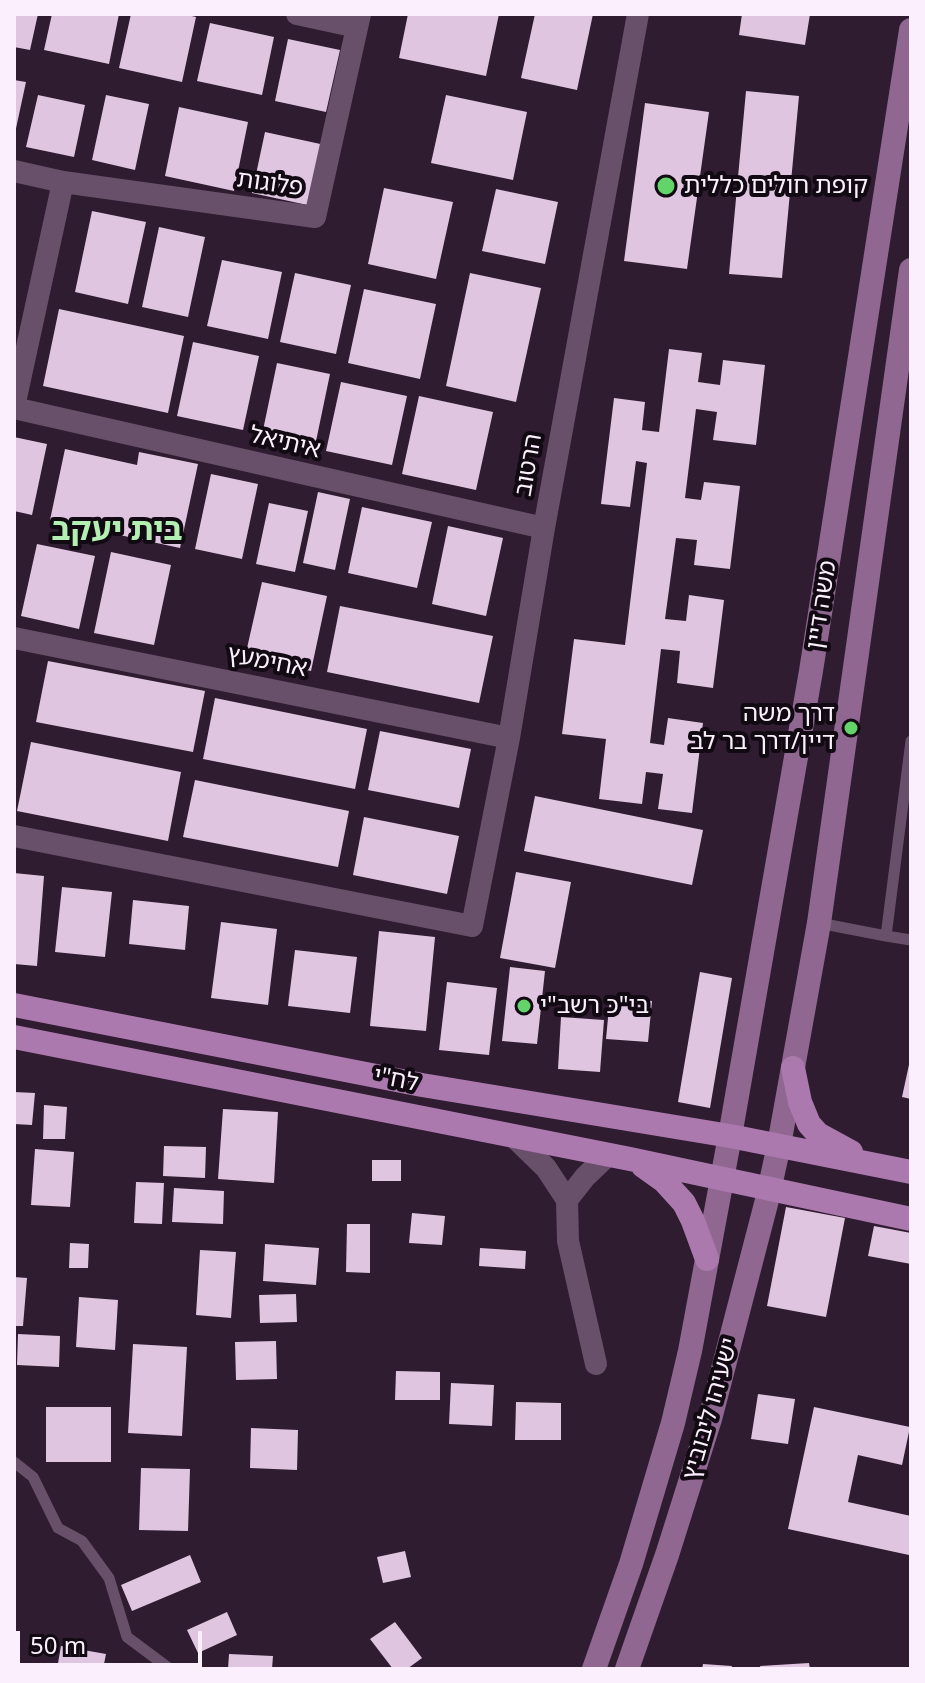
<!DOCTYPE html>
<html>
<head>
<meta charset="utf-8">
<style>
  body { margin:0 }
  #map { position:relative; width:925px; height:1683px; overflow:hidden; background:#2f1c30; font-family:"Noto Sans",sans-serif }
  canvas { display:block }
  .frame { position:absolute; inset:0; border:16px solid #fceffd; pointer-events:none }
  .scale { position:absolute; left:16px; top:1631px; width:186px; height:36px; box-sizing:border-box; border:4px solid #fceffd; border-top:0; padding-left:10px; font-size:24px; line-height:28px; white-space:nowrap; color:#fceffd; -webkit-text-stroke:6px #120a13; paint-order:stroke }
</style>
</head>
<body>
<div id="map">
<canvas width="925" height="1683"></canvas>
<div class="frame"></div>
<div class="scale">50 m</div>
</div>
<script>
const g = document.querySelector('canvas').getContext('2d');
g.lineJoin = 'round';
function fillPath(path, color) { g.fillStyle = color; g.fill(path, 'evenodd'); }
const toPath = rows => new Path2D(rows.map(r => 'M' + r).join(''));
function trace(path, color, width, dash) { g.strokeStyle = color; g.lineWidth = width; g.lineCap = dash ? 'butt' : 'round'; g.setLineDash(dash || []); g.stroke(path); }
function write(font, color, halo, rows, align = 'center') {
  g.font = font + ' "Noto Sans","Noto Sans Hebrew",sans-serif'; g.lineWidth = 8; g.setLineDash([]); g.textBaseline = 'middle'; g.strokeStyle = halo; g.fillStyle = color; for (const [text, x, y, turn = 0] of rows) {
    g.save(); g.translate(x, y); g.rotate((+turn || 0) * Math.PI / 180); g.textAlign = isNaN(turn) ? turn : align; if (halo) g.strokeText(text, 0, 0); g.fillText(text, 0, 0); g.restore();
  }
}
const building = toPath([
  [14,14,38,14,30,50,14,47],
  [52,14,119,14,109,64,44,50],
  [131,14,183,14,196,17,182,82,119,68],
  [408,14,499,14,486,76,399,58],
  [535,14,593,14,577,90,521,78],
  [742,14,810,14,805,45,739,35],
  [210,23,274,37,262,95,197,81],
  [288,39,340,50,326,112,275,101],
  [14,80,26,82,15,133,14,133],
  [746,91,799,96,782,278,729,274],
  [38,95,85,105,74,157,26,147],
  [106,95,149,104,135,170,92,160],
  [446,95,527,112,513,180,431,163],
  [645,103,709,112,687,269,624,261],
  [179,107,248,122,234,191,165,176],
  [265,132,325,145,312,206,252,193],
  [384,188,453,202,436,279,368,264],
  [496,189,558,202,545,264,482,251],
  [92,211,146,222,128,304,75,292],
  [159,227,205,237,188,317,142,307],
  [222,260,282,272,268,339,207,326],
  [295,273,351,285,336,354,280,342],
  [470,273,541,288,516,402,446,386],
  [364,289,436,304,420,379,348,363],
  [59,309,184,336,168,413,43,386],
  [193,342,259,356,243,430,177,416],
  [669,349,702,353,698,382,720,385,723,360,765,365,756,445,713,440,717,412,696,409,685,498,701,500,704,482,740,486,730,569,694,565,697,540,676,538,665,619,686,621,689,595,724,600,713,688,677,683,680,651,661,649,650,743,664,745,668,718,703,723,692,813,658,809,663,774,646,772,642,804,599,799,606,739,562,734,574,639,625,645,647,463,636,461,630,507,601,504,614,398,645,402,642,430,659,432],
  [277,363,330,374,315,446,262,435],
  [341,382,407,396,392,465,326,451],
  [419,396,493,412,476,490,402,474],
  [14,437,47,444,32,515,14,511],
  [65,449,137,465,139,452,198,464,180,548,50,520],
  [211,474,258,484,242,559,195,549],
  [318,492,350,499,335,570,303,563],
  [269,503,308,511,295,572,256,564],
  [362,507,432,522,417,588,348,573],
  [448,526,503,538,486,616,432,604],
  [37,544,95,556,79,629,21,616],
  [111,552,171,565,154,645,94,633],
  [262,582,327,596,311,671,245,657],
  [340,606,493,636,479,703,327,672],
  [48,661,205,691,193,752,36,722],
  [215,698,367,729,355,789,203,759],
  [380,731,471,749,459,808,368,790],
  [31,742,181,772,168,841,17,811],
  [195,780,349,811,338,867,183,837],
  [535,796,703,830,692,885,524,851],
  [364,817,459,836,447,894,353,875],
  [516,872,571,882,555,968,500,958],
  [14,873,44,876,37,966,14,964],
  [62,887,112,892,105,957,55,952],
  [133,900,189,906,185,950,129,944],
  [221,922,277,929,268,1005,211,998],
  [379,931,435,937,426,1031,370,1026],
  [295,950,357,957,350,1013,288,1006],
  [510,967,545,971,537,1044,502,1041],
  [700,972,732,978,710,1108,678,1102],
  [447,982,497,988,489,1055,439,1050],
  [610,997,652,1001,648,1042,606,1039],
  [561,1017,604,1020,600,1072,558,1069],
  [910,1060,911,1061,911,1099,902,1097],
  [14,1092,35,1093,32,1125,14,1124],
  [44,1105,67,1107,65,1139,43,1139],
  [223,1109,278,1112,274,1183,218,1179],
  [164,1146,206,1147,205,1178,163,1176],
  [35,1149,74,1152,70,1207,31,1205],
  [372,1160,401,1160,401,1181,372,1181],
  [136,1182,164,1183,162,1224,134,1223],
  [174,1188,224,1191,223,1224,172,1222],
  [786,1207,845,1218,826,1317,767,1306],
  [412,1213,445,1216,442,1245,409,1243],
  [347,1224,370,1224,370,1273,346,1272],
  [874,1226,911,1233,911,1264,868,1256],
  [70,1243,89,1244,88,1268,69,1268],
  [265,1244,319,1248,316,1285,263,1281],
  [480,1248,526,1251,525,1269,479,1266],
  [200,1250,236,1252,231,1318,196,1315],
  [14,1277,27,1278,23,1326,14,1326],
  [296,1294,297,1322,260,1323,259,1295],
  [79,1297,118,1300,115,1350,76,1347],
  [18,1334,60,1336,59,1367,17,1365],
  [276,1341,277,1379,236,1380,235,1342],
  [133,1344,187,1347,182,1436,128,1433],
  [396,1371,440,1372,440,1400,395,1400],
  [451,1383,494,1385,492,1426,449,1424],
  [758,1394,795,1399,788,1444,751,1439],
  [516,1402,561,1403,561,1440,515,1440],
  [46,1407,111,1407,111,1462,46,1462],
  [814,1407,910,1427,902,1465,858,1455,848,1502,911,1516,911,1543,909,1555,788,1529],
  [251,1428,298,1430,297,1470,250,1468],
  [141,1468,190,1469,188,1531,139,1530],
  [405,1551,411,1577,383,1583,377,1557],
  [190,1555,201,1582,132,1611,121,1585],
  [227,1612,237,1635,198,1653,187,1630],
  [395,1622,422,1658,407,1669,393,1669,370,1639],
  [61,1646,106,1654,103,1669,57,1669],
  [229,1654,273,1656,272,1669,228,1669],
  [809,1663,810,1669,761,1669,760,1666],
  [703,1664,732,1666,731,1669,702,1669]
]);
const lane = toPath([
  [819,923,886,936,911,741],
  [886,936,911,940],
  [14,1462,33,1477,58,1528,82,1541,109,1578,127,1637,170,1669]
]);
const street = toPath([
  [297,14,357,27],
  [14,171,63,182,315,217,360,14],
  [14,407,63,182],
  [14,408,544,528],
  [14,638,509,738],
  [14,836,472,926,509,738,544,528,638,14],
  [513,1136,546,1168,567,1200,568,1241,596,1364],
  [567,1200,585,1177,608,1155]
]);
const secondary = toPath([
  [594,1669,631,1564,654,1487,673,1423,690,1351,730,1136,811,671,911,30],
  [627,1669,667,1555,710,1419,767,1200,779,1145,819,923,911,270]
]);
const primary = toPath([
  [14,1005,422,1085,730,1136,911,1172],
  [14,1037,630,1159,911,1219],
  [793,1068,800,1102,809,1124,818,1134,851,1152],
  [643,1166,664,1181,684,1203,693,1221,707,1259]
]);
const markers = [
  [666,186,10,"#62d469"],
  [851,728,8,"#62d469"],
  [524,1006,8,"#62d469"]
];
const streetNames = [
  ["פלוגות",270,184,8],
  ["איתיאל",285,443,13],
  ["הרטוב",529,465,-80],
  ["משה דיין",822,605,-81],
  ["אחימעץ",267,662,11],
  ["לח\"י",396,1080,11],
  ["ישעיהו ליבוביץ",711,1409,-74]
];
const poiNames = [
  ["קופת חולים כללית",684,186],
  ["דרך משה",835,714,"right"],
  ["דיין/דרך בר לב",835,742,"right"],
  ["בי\"כ רשב\"י",540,1006]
];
const districtNames = [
  ["בית יעקב",117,531]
];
fillPath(building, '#dfc5e0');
trace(lane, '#68506a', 11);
trace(street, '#68506a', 22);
trace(secondary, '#8f6791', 24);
trace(primary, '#ac79af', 24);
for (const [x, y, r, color] of markers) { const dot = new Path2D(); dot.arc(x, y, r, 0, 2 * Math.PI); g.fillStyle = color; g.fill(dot); trace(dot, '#120a13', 3); }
write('24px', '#fceffd', '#120a13', streetNames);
write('24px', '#fceffd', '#120a13', poiNames, 'left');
write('bold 32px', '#b3eeb3', '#120a13', districtNames);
</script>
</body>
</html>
